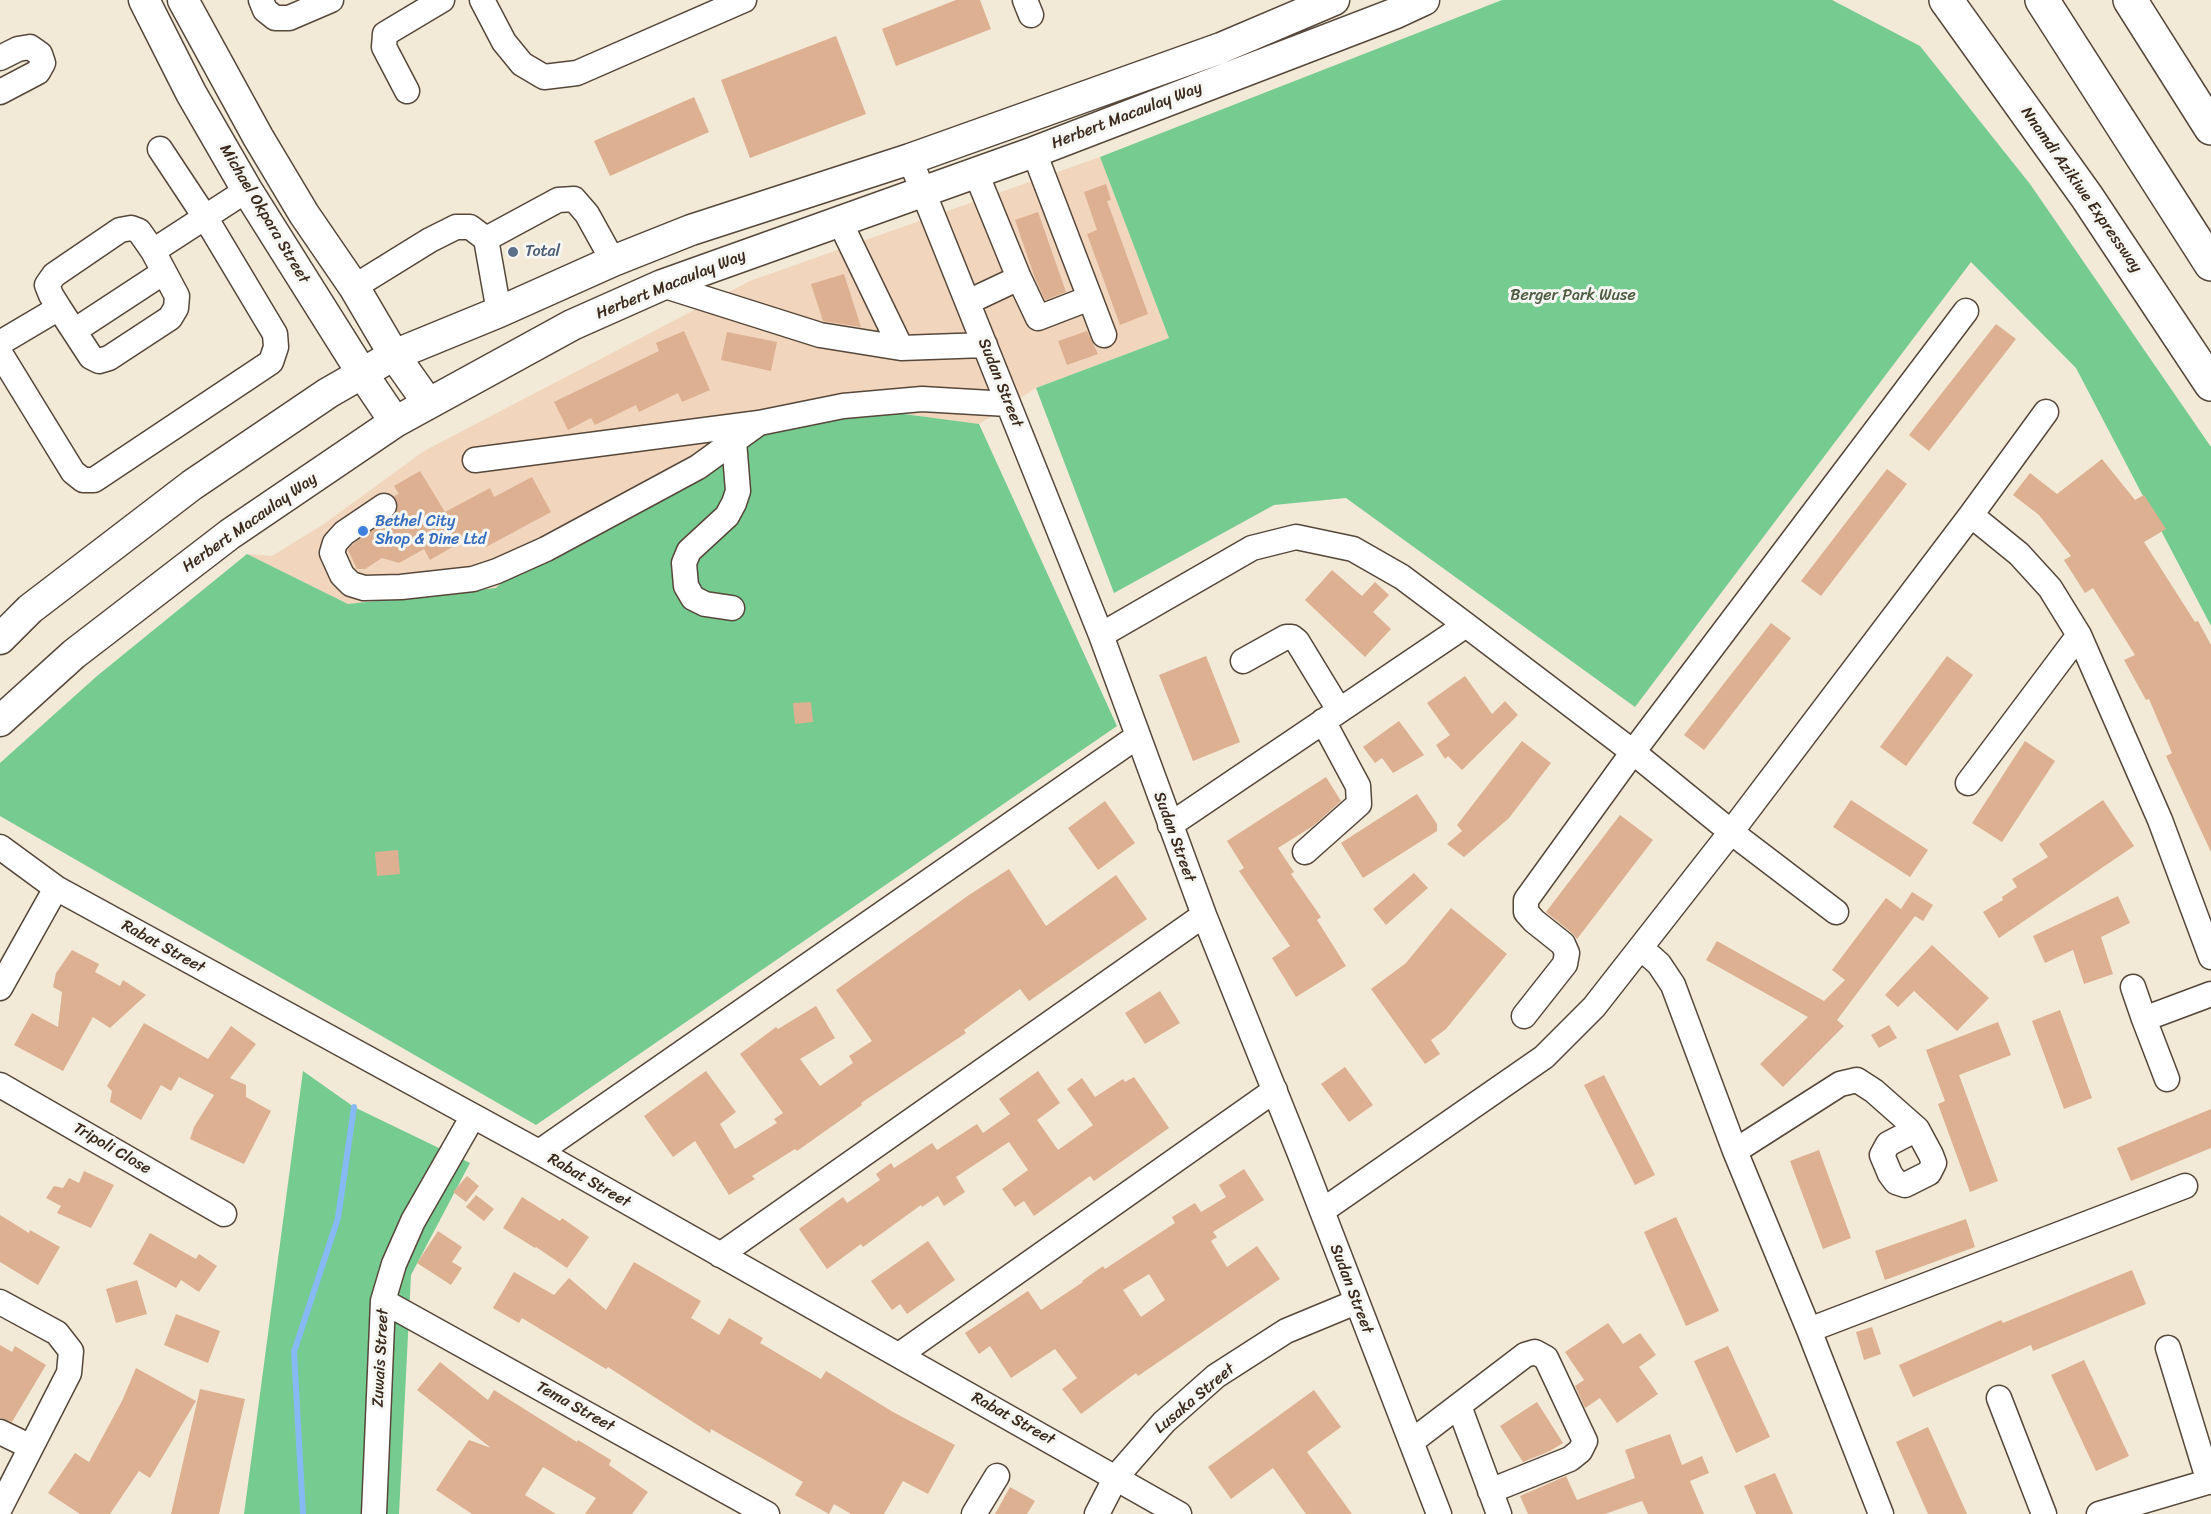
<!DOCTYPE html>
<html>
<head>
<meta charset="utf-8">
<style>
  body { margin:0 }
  canvas { display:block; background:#f2e9d6 }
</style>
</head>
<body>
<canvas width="2211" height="1514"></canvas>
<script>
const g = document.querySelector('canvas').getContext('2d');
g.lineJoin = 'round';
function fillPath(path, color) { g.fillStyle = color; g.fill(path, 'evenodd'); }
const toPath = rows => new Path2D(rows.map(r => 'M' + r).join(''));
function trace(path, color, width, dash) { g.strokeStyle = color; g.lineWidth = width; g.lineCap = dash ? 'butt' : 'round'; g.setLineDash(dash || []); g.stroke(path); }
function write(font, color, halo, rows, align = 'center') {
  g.font = font + ' Sriracha,sans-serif'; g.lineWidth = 6; g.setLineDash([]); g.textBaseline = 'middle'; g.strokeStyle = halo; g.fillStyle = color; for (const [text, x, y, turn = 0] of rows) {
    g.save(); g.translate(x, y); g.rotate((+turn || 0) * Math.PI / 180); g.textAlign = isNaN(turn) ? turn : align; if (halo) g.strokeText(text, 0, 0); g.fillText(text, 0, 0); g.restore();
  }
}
const built = toPath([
  [1100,157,1169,338,1036,388,979,424,889,412,513,571,496,588,348,604,247,554,272,556,324,524,424,451,750,281]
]);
const green = toPath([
  [1502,0,1832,0,1920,46,2030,184,2211,447,2211,626,2076,368,1971,262,1635,707,1346,498,1274,505,1114,593,1036,388,1169,338,1100,157],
  [889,412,979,424,1117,726,536,1125,0,816,0,763,97,676,247,554,348,604,496,588,513,571,751,432],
  [303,1071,354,1107,470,1163,411,1275,399,1514,244,1514]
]);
const stream = toPath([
  [303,1514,294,1352,338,1218,354,1107]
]);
const building = toPath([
  [956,0,980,0,991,29,896,66,882,29],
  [836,36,866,114,750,158,721,80],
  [694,97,709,132,610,176,594,141],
  [1106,184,1111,200,1107,201,1148,314,1120,325,1087,234,1097,230,1084,192],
  [1038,212,1066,292,1045,300,1035,278,1015,220],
  [844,274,861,327,823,321,811,284],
  [1996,324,2016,339,1929,451,1909,435],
  [684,331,710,390,682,402,678,393,639,412,636,405,595,425,591,418,568,430,554,402,659,351,656,343],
  [1087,331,1098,354,1067,365,1058,341],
  [727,332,777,342,771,371,721,360],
  [2102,459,2135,500,2144,495,2166,529,2144,542,2195,622,2198,621,2211,645,2211,852,2166,756,2172,753,2149,699,2146,700,2124,660,2135,655,2093,588,2085,593,2064,560,2071,556,2039,515,2013,495,2030,473,2057,494],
  [1887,469,1907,484,1821,596,1801,581],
  [420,471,445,512,490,488,494,497,532,477,551,512,486,547,478,532,430,560,424,549,399,563,382,558,365,569,357,569,348,550,353,544,392,517,396,513,398,506,394,496,399,494,394,486],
  [1332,570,1362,596,1375,582,1389,595,1373,612,1391,629,1365,657,1305,600],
  [1771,623,1791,638,1704,750,1684,735],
  [1206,656,1240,742,1193,761,1159,675],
  [1947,656,1973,675,1906,766,1880,747],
  [1465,676,1492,714,1505,701,1518,715,1462,770,1448,756,1445,759,1436,745,1450,735,1427,703],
  [811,702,813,722,795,724,793,703],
  [1399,721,1424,755,1393,773,1382,758,1375,763,1363,747],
  [1522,741,1551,763,1509,818,1464,857,1447,844,1462,831,1457,825],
  [2025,741,2055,761,2002,842,1972,823],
  [1326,777,1341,801,1313,826,1278,848,1294,872,1291,874,1321,917,1317,920,1346,966,1296,997,1272,958,1290,946,1239,871,1244,868,1227,841],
  [1417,794,1437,824,1437,831,1363,878,1341,843],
  [1851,800,1928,850,1910,877,1833,827],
  [2103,800,2134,846,1999,938,1983,912,2003,900,2002,897,2017,887,2012,879,2048,857,2039,844],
  [1105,801,1135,843,1098,870,1068,828],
  [1620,815,1653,840,1577,939,1572,933,1546,912],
  [398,850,400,874,377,876,375,852],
  [1009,869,1046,926,1116,875,1147,919,1029,1001,1020,989,964,1030,966,1033,861,1103,862,1105,797,1151,795,1149,752,1176,755,1179,729,1195,695,1141,673,1157,644,1116,706,1071,736,1112,720,1124,735,1149,777,1123,774,1119,783,1113,740,1054,776,1027,778,1029,816,1006,835,1038,800,1059,820,1086,853,1063,849,1056,872,1041,836,990,969,895],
  [1414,873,1428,888,1386,925,1373,909],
  [1912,892,1933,905,1923,921,1915,916,1837,1020,1844,1026,1783,1087,1760,1064,1808,1017,1706,960,1717,941,1824,1001,1845,980,1832,970,1886,898,1901,909],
  [2118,896,2130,923,2101,937,2113,974,2084,984,2073,950,2045,963,2033,936],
  [1451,908,1507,954,1446,1029,1431,1040,1440,1054,1425,1064,1371,989,1406,963],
  [1932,945,1989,998,1957,1031,1914,991,1898,1007,1885,995],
  [72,950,99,964,95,972,120,986,123,980,146,995,110,1028,93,1017,63,1071,14,1045,32,1013,58,1027,62,992,53,987,56,973],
  [1160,991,1180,1023,1145,1044,1125,1013],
  [2060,1010,2092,1098,2064,1109,2032,1021],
  [1998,1022,2011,1055,1959,1075,1998,1181,1970,1192,1938,1104,1945,1101,1926,1050],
  [144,1023,208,1059,231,1026,256,1044,230,1078,246,1085,246,1097,271,1111,244,1164,190,1139,194,1127,214,1095,179,1077,171,1091,161,1085,141,1120,110,1102,112,1091,107,1086],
  [1889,1025,1897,1038,1879,1048,1871,1035],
  [1345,1067,1373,1105,1349,1122,1321,1084],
  [1038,1071,1060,1103,1037,1120,1058,1150,1093,1125,1067,1089,1082,1078,1095,1097,1123,1079,1125,1082,1134,1077,1169,1128,1094,1181,1090,1176,1034,1216,1024,1201,1015,1207,1002,1189,1028,1170,1009,1142,956,1177,965,1192,944,1206,938,1196,922,1207,921,1205,863,1247,861,1244,827,1269,799,1229,843,1197,847,1203,880,1180,876,1174,891,1163,894,1168,932,1143,937,1150,977,1124,983,1133,1010,1114,999,1099],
  [1604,1075,1655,1175,1635,1185,1584,1085],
  [2211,1109,2211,1148,2131,1181,2117,1148],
  [1819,1150,1851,1238,1823,1249,1790,1161],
  [1244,1169,1264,1200,1213,1232,1217,1237,1211,1241,1227,1267,1257,1246,1280,1279,1138,1376,1136,1373,1081,1414,1062,1389,1077,1378,1055,1349,1011,1378,990,1346,979,1354,965,1333,1028,1291,1041,1310,1083,1282,1082,1281,1103,1266,1105,1269,1175,1223,1172,1217,1195,1203,1201,1212,1226,1197,1219,1185],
  [1149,1274,1165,1300,1141,1317,1123,1290],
  [84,1171,114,1185,91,1228,57,1213,61,1206,46,1198,54,1186,63,1188,69,1178,79,1183],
  [467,1176,479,1186,466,1202,453,1192],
  [476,1195,494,1209,484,1221,466,1207],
  [522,1197,560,1221,562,1218,589,1237,567,1268,536,1247,535,1248,503,1228],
  [0,1215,29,1233,30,1230,60,1247,38,1285,0,1262],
  [1676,1217,1719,1311,1686,1326,1644,1232],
  [1966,1219,1975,1247,1885,1280,1875,1251],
  [438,1231,462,1247,452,1262,462,1268,451,1285,417,1263],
  [150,1233,196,1259,199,1254,217,1266,199,1292,181,1280,176,1288,133,1264],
  [928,1241,955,1280,907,1314,900,1304,892,1310,871,1281],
  [634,1262,701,1301,691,1318,719,1335,729,1318,763,1338,760,1343,821,1379,826,1371,893,1412,955,1445,928,1494,903,1481,884,1514,851,1514,834,1504,829,1514,795,1495,803,1482,711,1429,710,1433,608,1367,606,1369,522,1318,519,1323,493,1308,514,1272,554,1295,569,1278,606,1310],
  [2132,1270,2146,1304,2033,1351,2031,1345,1913,1397,1899,1365,2001,1320,2003,1323],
  [137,1280,147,1314,116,1323,106,1289],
  [176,1314,220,1331,208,1363,164,1345],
  [1608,1323,1623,1344,1640,1333,1656,1355,1639,1367,1658,1394,1617,1423,1600,1398,1585,1408,1575,1386,1584,1380,1565,1352],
  [1872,1327,1881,1354,1864,1360,1856,1332],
  [0,1345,12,1352,15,1346,46,1365,12,1422,0,1418],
  [1728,1346,1770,1437,1736,1453,1694,1361],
  [2084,1360,2129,1456,2096,1471,2051,1375],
  [440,1362,488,1400,494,1390,577,1442,578,1440,611,1460,609,1465,648,1492,632,1514,585,1514,596,1498,543,1467,525,1495,556,1514,472,1514,436,1490,469,1440,491,1448,417,1390],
  [136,1368,196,1401,150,1478,139,1471,110,1514,80,1514,48,1493,75,1453,89,1462,122,1401],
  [200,1389,245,1399,219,1514,171,1514],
  [1314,1390,1341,1427,1307,1452,1352,1514,1306,1514,1273,1468,1231,1499,1208,1467],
  [1537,1402,1563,1443,1550,1451,1523,1462,1500,1426],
  [1928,1427,1967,1514,1928,1514,1896,1442],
  [1670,1434,1682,1465,1702,1456,1709,1473,1690,1481,1704,1514,1648,1514,1642,1501,1605,1514,1528,1514,1520,1496,1566,1476,1577,1500,1635,1478,1625,1450],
  [1775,1473,1793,1514,1756,1514,1744,1486],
  [1010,1487,1035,1501,1027,1514,995,1514]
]);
const minor = toPath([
  [261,0,265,10,275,18,289,18,331,0],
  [482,0,504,42,522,64,544,77,577,73,744,0],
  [1025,0,1031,15],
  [0,58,18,49,30,47,40,54,43,63,38,72,0,92],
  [407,91,384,47,385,34,442,0],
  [910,159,1101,635,1204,915,1300,1154,1439,1514],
  [976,173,1019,278,1038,318,1090,298,1034,152],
  [840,222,901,348],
  [486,239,499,312],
  [153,251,247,190],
  [662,285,820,335,901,348,985,345],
  [354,287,430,240,456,227,470,227,486,239,558,200,574,199,587,214,613,261],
  [1090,298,1104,335],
  [968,302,1019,278],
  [74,331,164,272],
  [0,343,59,308,91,357,99,361,109,358,170,318,176,308,177,296,153,251,139,231,131,228,120,230,54,275,47,285,51,295,59,308],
  [0,353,73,472,83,480,94,480,271,362,276,347,275,334,205,217,160,149],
  [475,460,759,423,843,406,922,399,1008,404],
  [384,506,344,533,335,543,332,553,342,575,351,584,364,588,401,587,473,579,497,571,546,549,698,467,759,423],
  [1971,515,2019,554,2050,588,2079,635,2160,820,2211,957],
  [732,608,705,604,693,598,686,586,684,563,689,551,727,516,734,503,738,491,734,441],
  [1101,635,1252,548,1296,537,1353,549,1402,577,1466,625,1633,752,1731,832,1836,912],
  [1243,661,1286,637,1292,637,1297,641,1339,710],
  [1968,783,2079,635],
  [1170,825,1466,625],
  [0,847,56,888,539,1152,1179,1514],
  [1305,852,1359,804,1358,786,1323,721],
  [1641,948,1659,964,1673,985,1735,1151,1809,1330,1881,1514],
  [2133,987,2144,1019],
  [0,988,56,888],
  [1524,1016,1565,964,1567,953,1563,944,1534,921,1526,912,1526,900,1633,752,1966,311],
  [2167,1079,2144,1019,2211,994],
  [0,1085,224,1214],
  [1735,1151,1840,1084,1857,1080,1874,1091,1917,1129,1931,1155,1934,1163,1929,1173,1905,1185,1896,1182,1890,1174,1882,1155,1888,1144,1917,1129],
  [539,1152,1138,736],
  [1322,1211,1544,1057,1594,1007,1731,832,1971,515,2046,412],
  [720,1255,1204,915],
  [383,1301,767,1514],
  [0,1302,57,1333,71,1351,69,1373,0,1508],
  [1809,1330,2185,1186],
  [2168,1348,2209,1482],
  [899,1355,1275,1090],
  [1999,1398,2044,1514],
  [1459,1406,1499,1514],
  [0,1432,31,1447],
  [1411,1442,1525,1355,1535,1352,1546,1358,1585,1441,1580,1451,1570,1459,1490,1491],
  [374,1514,383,1301,394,1264,413,1221,473,1116],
  [974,1514,997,1476],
  [1097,1514,1116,1477,1164,1422,1216,1376,1286,1331,1356,1302],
  [2099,1514,2211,1481]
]);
const major = toPath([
  [144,0,191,93,247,190,362,373,395,422],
  [183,0,258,137,304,214,354,287,394,355,428,403],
  [0,639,30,609,192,485,328,393,394,355,499,312,613,261,691,230,910,159,1221,48,1334,0],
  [0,721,74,654,230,534,395,422,572,325,662,285,1034,152,1396,13,1424,0]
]);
const highway = toPath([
  [1946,0,2087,197,2211,384],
  [2042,0,2211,264],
  [2130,0,2211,128]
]);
const markers = [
  [513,252,6,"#5c6f8a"],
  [363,531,6,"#3f7fe0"]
];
const streetNames = [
  ["Herbert Macaulay Way",1127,116,-21],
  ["Nnamdi Azikiwe Expressway",2081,190,55],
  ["Michael Okpara Street",264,214,59],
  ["Herbert Macaulay Way",671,285,-22],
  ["Sudan Street",1000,383,68],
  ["Herbert Macaulay Way",250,523,-35],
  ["Sudan Street",1174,837,70],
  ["Rabat Street",163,947,29],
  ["Tripoli Close",112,1149,30],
  ["Rabat Street",589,1181,30],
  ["Sudan Street",1351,1289,69],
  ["Zuwais Street",381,1358,-87],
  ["Lusaka Street",1195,1399,-40],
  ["Tema Street",575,1407,29],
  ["Rabat Street",1013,1419,29]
];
const serviceNames = [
  ["Total",525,252]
];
const parkNames = [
  ["Berger Park Wuse",1573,296]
];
const shopNames = [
  ["Bethel City",375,522],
  ["Shop & Dine Ltd",375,540]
];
fillPath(built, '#f1d5bc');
fillPath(green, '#76cc90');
trace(stream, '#87b9f4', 6);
fillPath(building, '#ddb091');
trace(minor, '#56473a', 27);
trace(major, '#56473a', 33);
trace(highway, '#56473a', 36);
trace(minor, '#fff', 24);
trace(major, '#fff', 30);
trace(highway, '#fff', 33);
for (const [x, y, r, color] of markers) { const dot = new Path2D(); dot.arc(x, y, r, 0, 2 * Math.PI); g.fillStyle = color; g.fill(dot); trace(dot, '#f6f6f2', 2); }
write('16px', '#3b2a1e', '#f6f6f2', streetNames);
write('16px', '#4e5e75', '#f6f6f2', serviceNames, 'left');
write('16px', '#4d5b40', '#f6f6f2', parkNames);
write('16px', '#366cbe', '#f6f6f2', shopNames, 'left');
</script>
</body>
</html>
